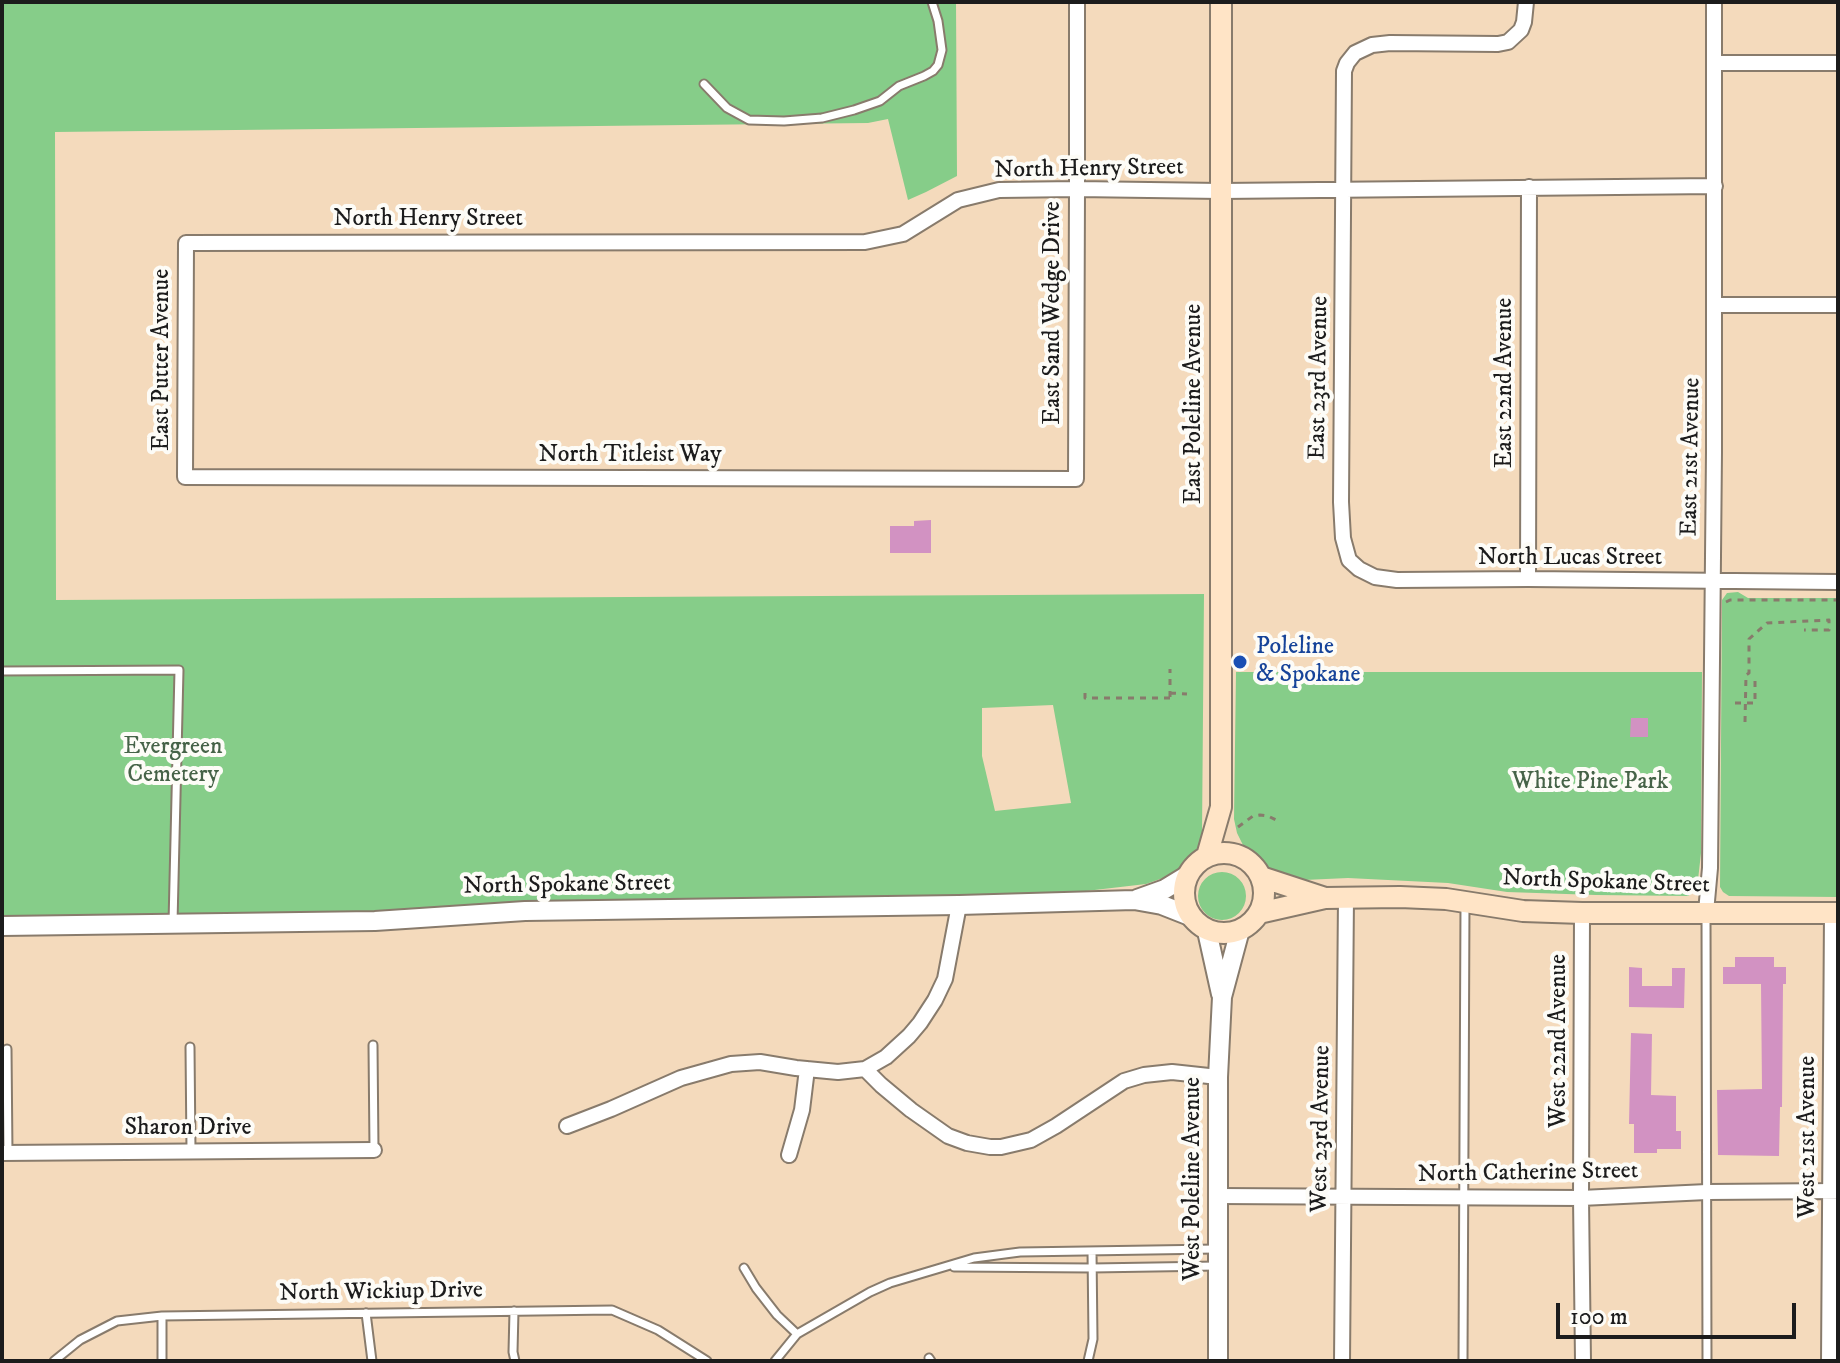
<!DOCTYPE html>
<html>
<head>
<meta charset="utf-8">
<style>
  body { margin:0 }
  #map { position:relative; width:1840px; height:1363px; overflow:hidden; background:#f4dabc; font-family:"IM FELL DW Pica",serif }
  canvas { display:block }
  .frame { position:absolute; inset:0; border:4px solid #1c1c1c; pointer-events:none }
  .scale { position:absolute; left:1556px; top:1303px; width:240px; height:36px; box-sizing:border-box; border:4px solid #1c1c1c; border-top:0; padding-left:10px; font-size:24px; line-height:28px; white-space:nowrap; color:#1c1c1c; -webkit-text-stroke:6px #fdfcf7; paint-order:stroke }
</style>
</head>
<body>
<div id="map">
<canvas width="1840" height="1363"></canvas>
<div class="frame"></div>
<div class="scale">100 m</div>
</div>
<script>
const g = document.querySelector('canvas').getContext('2d');
g.lineJoin = 'round';
function fillPath(path, color) { g.fillStyle = color; g.fill(path, 'evenodd'); }
const toPath = rows => new Path2D(rows.map(r => 'M' + r).join(''));
function trace(path, color, width, dash) { g.strokeStyle = color; g.lineWidth = width; g.lineCap = dash ? 'butt' : 'round'; g.setLineDash(dash || []); g.stroke(path); }
function write(font, color, halo, rows, align = 'center') {
  g.font = font + ' "IM FELL DW Pica",serif'; g.lineWidth = 8; g.setLineDash([]); g.textBaseline = 'middle'; g.strokeStyle = halo; g.fillStyle = color; for (const [text, x, y, turn = 0] of rows) {
    g.save(); g.translate(x, y); g.rotate((+turn || 0) * Math.PI / 180); g.textAlign = isNaN(turn) ? turn : align; if (halo) g.strokeText(text, 0, 0); g.fillText(text, 0, 0); g.restore();
  }
}
const green = toPath([
  [2,2,956,2,957,176,926,192,908,200,888,119,868,123,55,132,56,600,1204,594,1202,834,1200,845,1192,858,1181,868,1163,878,1146,884,1086,891,1086,900,2,926],
  [1053,705,1071,803,995,811,982,756,982,708],
  [1738,592,1748,598,1838,598,1838,897,1729,896,1723,892,1720,887,1722,600,1727,593],
  [1236,672,1702,672,1701,853,1697,889,1688,896,1596,895,1507,892,1448,883,1348,878,1304,880,1281,877,1263,868,1255,860,1243,845,1237,833,1234,819],
  '1198 896a24 24 0 1 1 48 0a24 24 0 1 1-48 0Z'
]);
const building = toPath([
  [931,520,931,553,890,553,890,526,914,526,914,521],
  [1631,718,1648,718,1648,737,1630,737],
  [1735,957,1774,957,1774,967,1786,967,1786,984,1783,984,1782,1107,1780,1107,1779,1156,1718,1155,1717,1090,1762,1089,1761,984,1723,984,1723,967,1735,967],
  [1629,967,1642,968,1642,986,1672,986,1672,968,1685,968,1684,1008,1629,1007],
  [1631,1033,1652,1034,1651,1095,1676,1096,1676,1131,1681,1131,1681,1149,1657,1149,1657,1153,1634,1153,1634,1124,1629,1124]
]);
const path = toPath([
  [1726,602,1730,600,1838,600],
  [1085,693,1085,698,1170,698],
  [1170,693,1187,694],
  [1170,697,1170,669],
  [1735,703,1755,703,1755,677],
  [1745,722,1746,675,1749,673,1749,639,1767,623,1829,620,1829,630,1804,630],
  [1238,827,1253,816,1260,815,1268,816,1280,822]
]);
const service = toPath([
  [704,84,727,108,749,120,784,121,822,118,854,110,880,101,899,86,924,76,933,71,938,65,942,50,938,21,932,2],
  [2,671,179,670,173,923],
  [1706,915,1707,1361],
  [373,1045,374,1150],
  [190,1047,191,1151],
  [7,1049,8,1153],
  [954,1267,1092,1268,1217,1266],
  [744,1268,756,1288,777,1315,797,1334],
  [514,1311,513,1352,515,1361],
  [366,1313,372,1361],
  [162,1316,162,1361],
  [929,1358,931,1361],
  [54,1361,80,1340,117,1321,162,1316,612,1310,658,1330,707,1361],
  [775,1361,797,1334,870,1292,890,1283,974,1258,1020,1252,1216,1249],
  [1088,1361,1093,1339,1092,1251],
  [1463,1361,1465,903]
]);
const minor = toPath([
  [1077,2,1077,189,1076,479,185,477,186,243,865,242,903,234,958,200,999,190,1077,189,1221,191,1715,186],
  [1526,2,1524,22,1521,30,1508,42,1498,44,1390,43,1372,45,1355,53,1347,63,1344,71,1341,502,1343,538,1349,560,1359,569,1375,577,1397,580,1528,579,1838,582],
  [1715,63,1838,63],
  [1715,305,1838,305],
  [1528,579,1529,187],
  [1706,912,1710,868,1714,452,1714,2],
  [1582,913,1581,1198,1583,1361],
  [865,1069,881,1085,911,1110,948,1136,967,1143,990,1147,1001,1147,1031,1140,1056,1126,1124,1081,1144,1075,1172,1072,1218,1077],
  [567,1126,611,1109,681,1078,731,1064,760,1062,796,1068,838,1072,865,1069,886,1057,909,1036,920,1023,935,1000,945,979,959,905],
  [2,1153,374,1150],
  [789,1155,802,1110,807,1069],
  [1218,1196,1581,1198,1707,1192,1838,1191],
  [1342,1361,1346,897],
  [1829,1361,1832,913]
]);
const tertiary = toPath([
  [1137,899,1165,889,1188,875],
  [2,926,375,921,525,911,959,905,1134,900,1162,905,1190,916],
  [1207,931,1221,994],
  [1218,1361,1218,1077,1222,997,1240,930]
]);
const secondary = toPath([
  '1184 893a40 40 0 1 1 80 0a40 40 0 1 1-80 0Z',
  [1207,856,1221,807,1221,2],
  [1261,877,1325,898],
  [1259,913,1325,898,1400,897,1446,899,1523,911,1582,913,1838,913]
]);
const markers = [
  [1240,662,8,"#1a4fb4"]
];
const streetNames = [
  ["North Henry Street",1089,170,-1],
  ["North Henry Street",428,220],
  ["East Sand Wedge Drive",1054,313,-90],
  ["East Putter Avenue",163,360,-90],
  ["East 23rd Avenue",1320,378,-89],
  ["East 22nd Avenue",1506,383,-90],
  ["East Poleline Avenue",1195,404,-90],
  ["North Titleist Way",630,456],
  ["East 21st Avenue",1692,457,-89],
  ["North Lucas Street",1570,559],
  ["North Spokane Street",1606,883,2],
  ["North Spokane Street",567,886,-1],
  ["West 22nd Avenue",1560,1041,-90],
  ["Sharon Drive",188,1129],
  ["West 23rd Avenue",1322,1129,-89],
  ["West 21st Avenue",1809,1137,-90],
  ["North Catherine Street",1528,1174,-1],
  ["West Poleline Avenue",1194,1179,-90],
  ["North Wickiup Drive",381,1293,-1]
];
const transitNames = [
  ["Poleline",1256,648],
  ["& Spokane",1256,676]
];
const parkNames = [
  ["Evergreen",173,748],
  ["Cemetery",173,776],
  ["White Pine Park",1590,783]
];
fillPath(green, '#86cd89');
fillPath(building, '#d292c2');
trace(service, '#887b6c', 11);
trace(minor, '#887b6c', 18);
trace(tertiary, '#887b6c', 22);
trace(secondary, '#887b6c', 24);
trace(path, '#887b6c', 3, [6, 6]);
trace(service, '#fff', 7);
trace(minor, '#fff', 14);
trace(tertiary, '#fff', 18);
trace(secondary, '#ffe4c6', 20);
for (const [x, y, r, color] of markers) { const dot = new Path2D(); dot.arc(x, y, r, 0, 2 * Math.PI); g.fillStyle = color; g.fill(dot); trace(dot, '#fdfcf7', 3); }
write('24px', '#1c1c1c', '#fdfcf7', streetNames);
write('24px', '#164399', '#fdfcf7', transitNames, 'left');
write('24px', '#466348', '#fdfcf7', parkNames);
</script>
</body>
</html>
